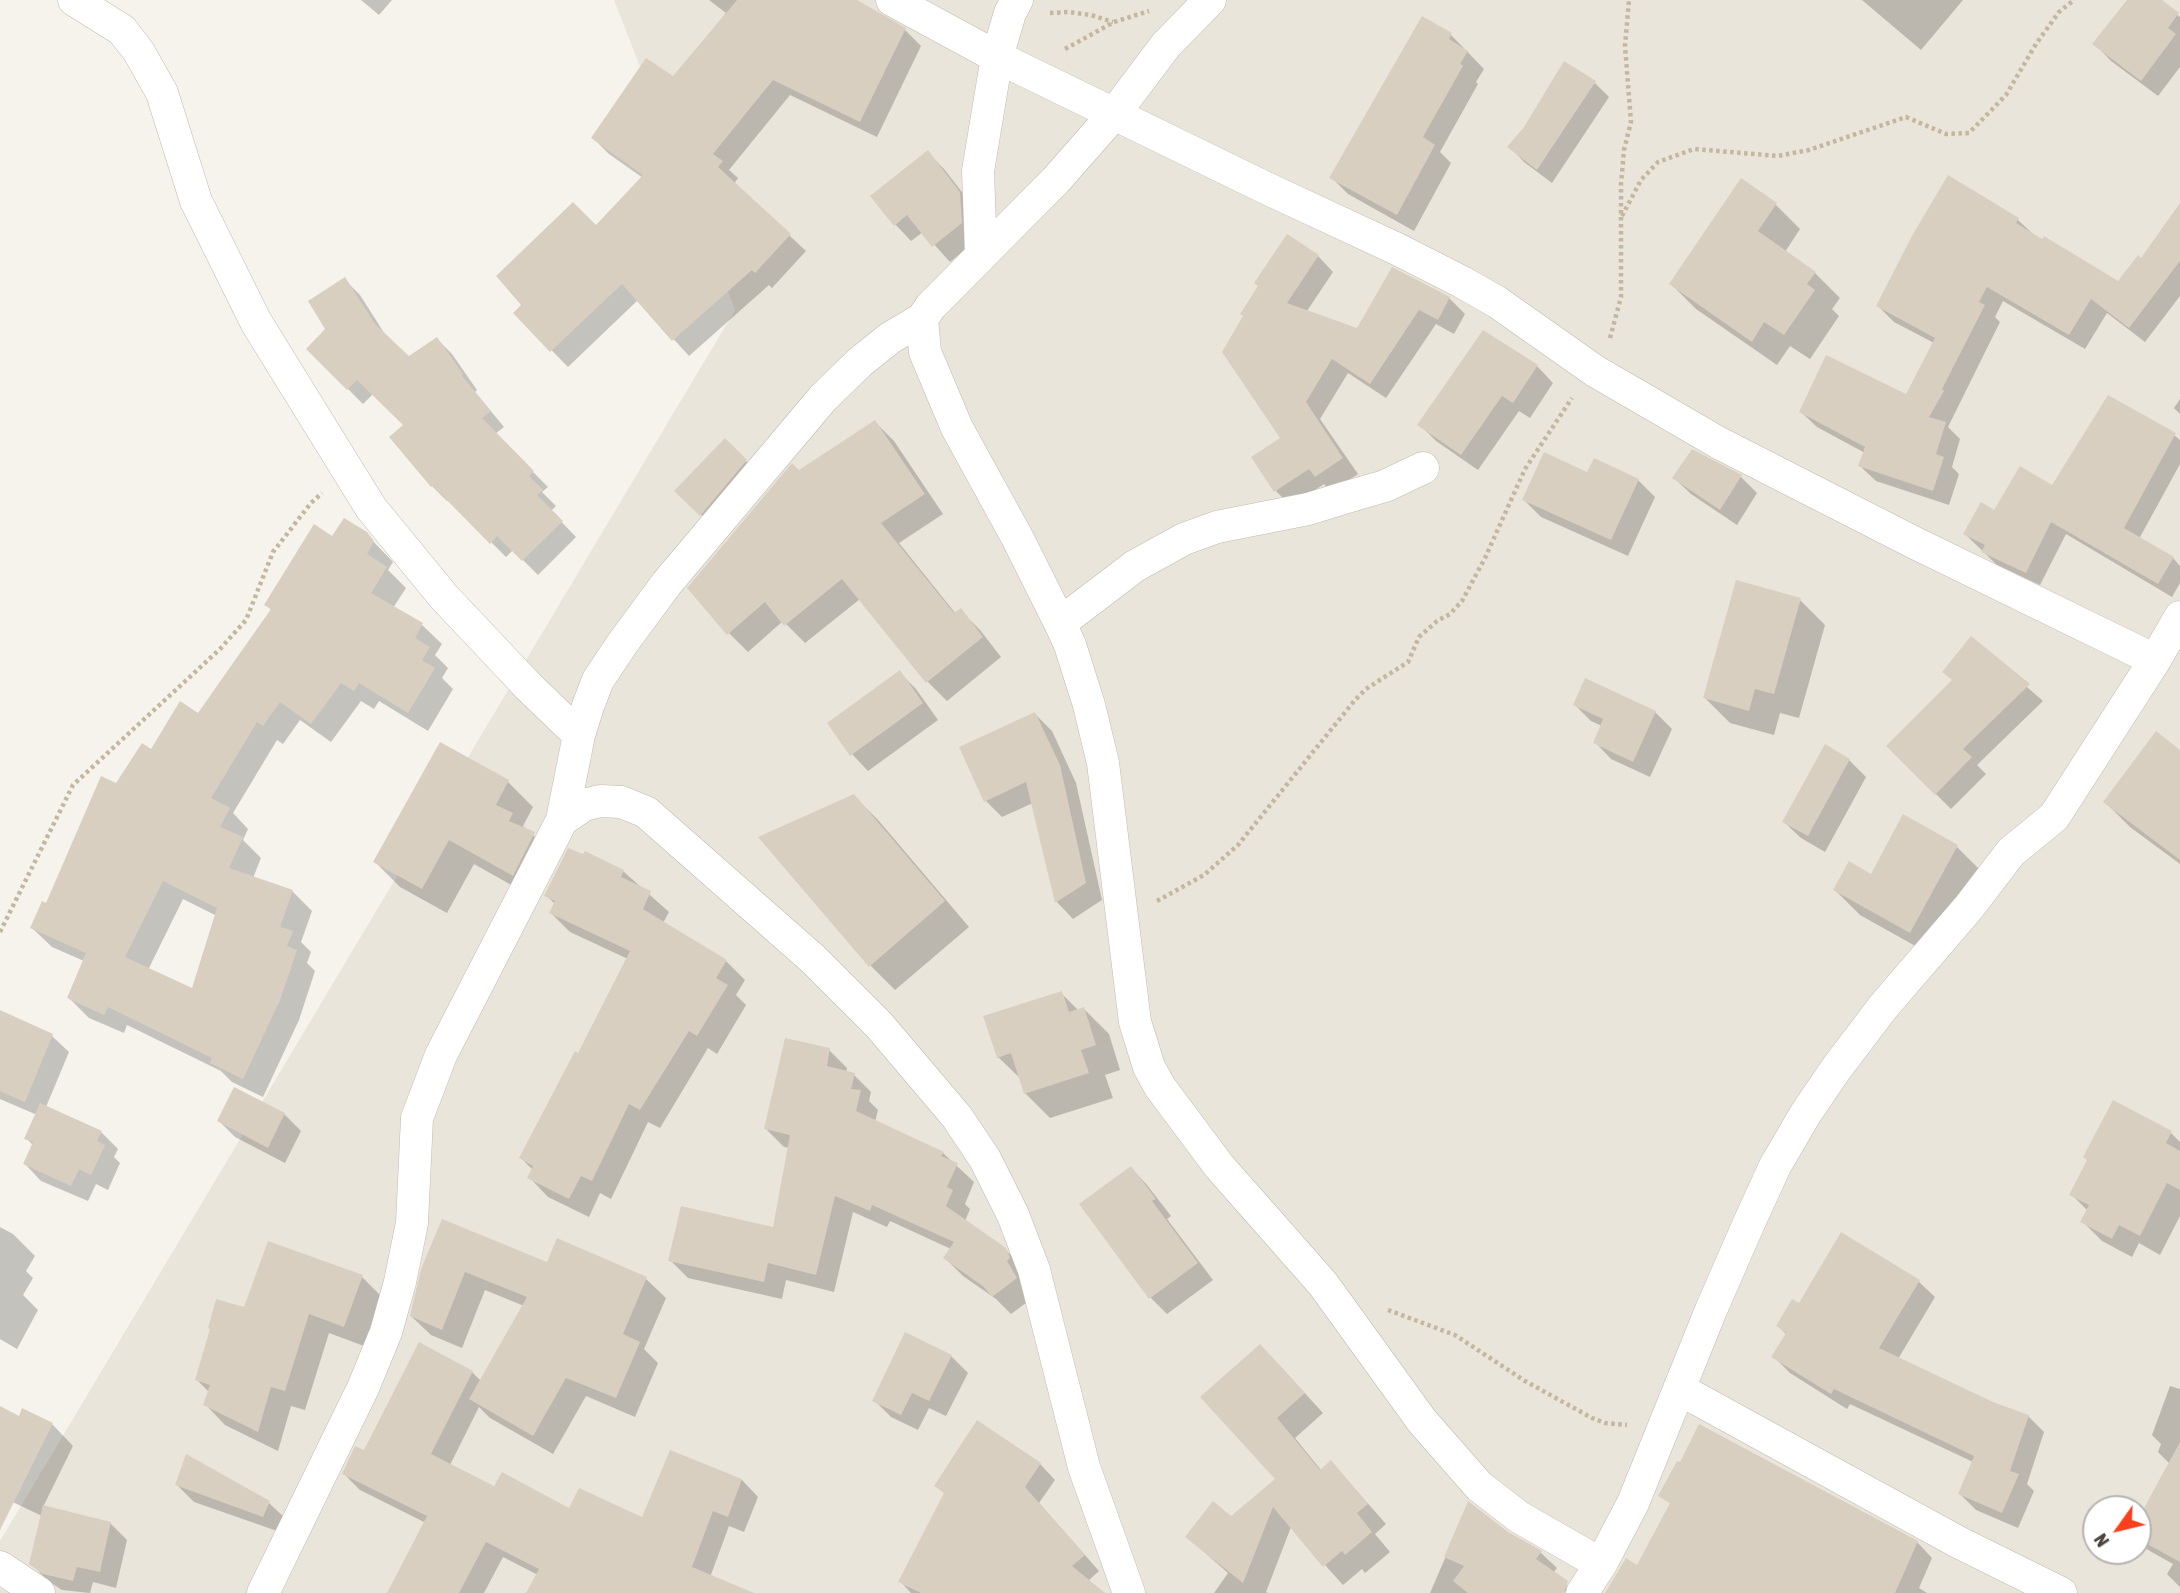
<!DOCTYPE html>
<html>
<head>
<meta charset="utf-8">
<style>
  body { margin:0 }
  #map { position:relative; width:2180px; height:1593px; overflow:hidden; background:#f6f3ec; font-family:"Asap Condensed",sans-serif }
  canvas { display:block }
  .north { position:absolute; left:2082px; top:1495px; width:70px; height:70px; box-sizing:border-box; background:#fff; border:2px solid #b7b4b0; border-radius:50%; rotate:236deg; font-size:19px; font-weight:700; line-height:28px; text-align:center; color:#4b4439 }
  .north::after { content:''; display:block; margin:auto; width:24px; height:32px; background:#fc3f1d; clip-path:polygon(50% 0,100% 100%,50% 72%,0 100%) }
</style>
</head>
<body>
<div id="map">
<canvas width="2180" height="1593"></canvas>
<div class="north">N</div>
</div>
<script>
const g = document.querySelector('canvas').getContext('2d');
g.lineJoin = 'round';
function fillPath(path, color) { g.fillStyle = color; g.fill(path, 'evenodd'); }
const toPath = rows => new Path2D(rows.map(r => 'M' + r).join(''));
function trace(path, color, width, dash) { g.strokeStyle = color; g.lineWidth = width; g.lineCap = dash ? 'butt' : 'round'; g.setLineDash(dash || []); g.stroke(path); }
const residential = toPath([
  [614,0,2180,0,2180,1593,0,1593,0,1541,735,310],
  [2096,1509,2138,1509,2138,1551,2096,1551]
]);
const shadow = toPath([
  [361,0,392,0,379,15],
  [709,0,825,0,905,30,921,46,877,137,790,95,729,170,738,178,734,184,806,251,772,288,769,285,689,356,638,300,568,367,515,313,643,178,609,154,593,138,673,79,726,13],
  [1862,0,1963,0,1921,50],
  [2129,0,2159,0,2180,17,2180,67,2158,96,2111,61,2095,44],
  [1423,18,1451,35,1484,69,1476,82,1478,84,1440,152,1451,163,1414,231,1348,194,1331,177],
  [1595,83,1609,97,1552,183,1524,162,1510,147],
  [928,153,944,169,976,210,977,240,950,262,923,232,911,241,895,224],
  [1949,177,2018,220,2034,235,2118,283,2141,260,2180,206,2180,296,2145,342,2107,313,2085,349,2003,301,1995,317,2000,322,1948,427,1960,439,1952,467,1959,474,1949,505,1876,481,1860,466,1865,453,1817,427,1801,412,1906,396,1934,343,1894,322,1878,306],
  [1775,204,1800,229,1785,252,1815,273,1840,298,1832,309,1839,316,1810,359,1790,346,1777,365,1696,309,1671,284],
  [1318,256,1333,272,1307,311,1358,330,1393,269,1449,298,1465,314,1454,334,1436,324,1386,398,1348,373,1320,419,1358,474,1331,492,1324,484,1291,506,1276,491,1254,458,1283,438,1224,352],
  [345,280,360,295,388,339,408,358,437,339,452,354,477,390,475,392,504,427,495,434,548,487,542,492,556,506,551,511,576,537,538,575,513,550,506,557,449,500,447,501,432,486,405,426,373,394,363,404,308,349,327,329],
  [1537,366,1553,383,1530,418,1519,411,1478,470,1436,441,1419,424],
  [2180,399,2180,414,2174,408],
  [875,422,894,441,943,514,899,543,956,614,961,611,980,630,1001,657,947,701,928,682,860,599,805,643,783,621,748,652,729,633,799,472],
  [2174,435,2180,440,2180,464,2139,539,2173,558,2180,566,2180,583,2172,597,2066,534,2040,585,1997,565,1965,534,1995,512],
  [725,441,754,469,709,522,676,491],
  [1588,474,1638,480,1655,497,1628,556,1541,517,1524,500],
  [1741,477,1757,493,1737,525,1691,494,1674,478],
  [366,534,393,562,388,570,406,588,393,608,422,625,442,644,435,655,448,668,442,678,453,689,428,731,379,701,374,709,361,701,331,742,300,720,283,744,277,740,233,813,248,829,243,840,261,858,253,878,292,891,312,911,301,942,311,952,307,963,315,971,299,1020,263,1097,232,1082,221,1071,127,1025,124,1033,89,1018,69,998,84,961,52,947,32,928,117,785,152,752,199,715,272,611,266,604,333,538],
  [183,899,217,916,193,990,148,970],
  [1800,600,1825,625,1799,718,1780,713,1774,735,1730,723,1705,698],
  [1971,638,2043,701,1977,765,1986,774,1951,809,1888,746,1953,681],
  [900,673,916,689,938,720,868,771,852,754],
  [1575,705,1655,712,1672,729,1650,777,1611,759,1595,742,1602,726,1591,721],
  [1035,714,1052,731,1076,783,1102,900,1073,919,1057,902,1033,803,1002,817,986,801],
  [2180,752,2180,864,2130,827,2105,802],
  [1849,760,1866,777,1825,852,1801,838,1784,822],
  [508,782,533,807,523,826,559,859,538,900,474,864,447,913,400,887,375,862],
  [854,796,879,821,969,927,895,990,870,965],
  [1957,847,1982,872,1935,957,1860,915,1835,890],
  [623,871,669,912,663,923,726,961,745,980,736,995,746,1005,717,1054,708,1048,660,1128,648,1122,611,1199,600,1193,589,1217,548,1197,529,1177,533,1170,521,1158,579,1055,628,959,570,932,551,913,555,904,546,895],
  [1061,993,1079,1011,1084,1009,1109,1034,1120,1070,1105,1075,1113,1098,1050,1118,1025,1093,1022,1080,998,1057],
  [0,1012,52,1036,69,1052,46,1107,101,1132,118,1149,114,1157,120,1163,108,1190,96,1184,88,1201,41,1181,25,1164,33,1145,26,1138,37,1115,0,1099],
  [829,1050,847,1068,846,1073,854,1075,871,1092,869,1101,878,1110,875,1122,943,1153,974,1182,965,1204,970,1209,965,1221,1005,1249,1023,1268,1034,1297,1011,1314,996,1299,963,1276,945,1258,951,1249,890,1221,887,1227,853,1212,834,1292,786,1280,782,1299,688,1278,670,1260,775,1229,790,1148,784,1147,766,1129],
  [284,1114,301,1131,285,1163,235,1137,219,1121],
  [2171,1133,2180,1142,2180,1216,2160,1255,2139,1243,2132,1257,2102,1241,2082,1221,2088,1211,2071,1194],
  [1131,1168,1147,1185,1171,1216,1167,1219,1213,1280,1167,1314,1151,1298],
  [0,1227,13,1234,35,1256,26,1271,33,1278,23,1295,38,1310,17,1349,0,1339],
  [548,1264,646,1279,666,1298,644,1349,658,1363,635,1417,586,1396,553,1454,490,1418,479,1407,450,1465,495,1488,570,1511,643,1520,671,1452,742,1480,758,1497,744,1532,729,1526,709,1580,718,1593,528,1593,538,1575,503,1557,484,1593,389,1593,426,1523,360,1490,344,1474,364,1452,472,1372,481,1381,524,1306,485,1290,462,1348,431,1335,411,1316,423,1270],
  [362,1277,382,1297,364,1346,329,1333,305,1410,291,1406,278,1451,225,1425,205,1404,209,1392,197,1380,245,1310],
  [1919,1282,1935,1297,1898,1359,1992,1404,2028,1416,2044,1432,2027,1484,2034,1491,2018,1528,1976,1510,1960,1494,1973,1462,1850,1404,1847,1409,1790,1373,1774,1357,1787,1335,1778,1326,1799,1305],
  [951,1356,968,1373,946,1416,929,1408,918,1430,891,1417,874,1400],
  [1279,1365,1323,1413,1295,1438,1321,1470,1331,1462,1386,1524,1375,1534,1390,1552,1365,1573,1362,1569,1343,1585,1291,1527,1266,1592,1268,1593,1214,1593,1228,1573,1187,1537,1231,1518,1278,1479,1203,1397],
  [2170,1386,2180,1389,2180,1587,2167,1574,2173,1564,2148,1550,2138,1540,2138,1523,2170,1464,2158,1452,2161,1444,2152,1435],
  [0,1408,20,1418,52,1424,73,1446,43,1507,110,1523,127,1540,116,1588,93,1582,90,1593,62,1590,47,1580,31,1563,42,1516,0,1496],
  [1040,1464,1055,1480,1039,1503,1099,1571,1088,1581,1102,1593,911,1593,900,1581,945,1494,937,1486],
  [177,1485,269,1503,286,1519,280,1532,194,1502],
  [1665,1499,1917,1542,1932,1558,1919,1588,1927,1593,1607,1593,1638,1567,1671,1504],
  [1469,1503,1507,1533,1541,1553,1557,1568,1553,1573,1568,1588,1564,1593,1430,1593]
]);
const building = toPath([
  [737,0,857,0,906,28,860,122,773,80,713,154,723,161,718,167,791,234,755,273,752,270,672,341,622,284,550,352,513,313,521,305,496,276,573,202,596,225,643,175,591,138,646,58,673,76],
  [2127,0,2162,0,2179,13,2168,28,2176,34,2141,81,2092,44],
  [1422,16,1452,33,1449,39,1468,51,1460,64,1463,66,1423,137,1435,145,1397,215,1329,178],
  [1564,61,1596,81,1537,170,1507,147,1524,127],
  [928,150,960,192,962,223,932,247,907,215,894,226,870,196],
  [1948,175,2019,218,2016,223,2042,239,2044,236,2118,281,2138,255,2141,258,2180,203,2180,261,2129,328,2091,299,2069,335,1987,287,1979,302,1985,305,1942,389,1944,391,1929,417,1946,422,1936,454,1944,457,1933,491,1858,466,1865,447,1799,412,1826,355,1906,394,1935,338,1876,306,1912,236],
  [1741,178,1777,203,1758,231,1816,272,1807,284,1815,290,1784,335,1764,322,1752,342,1669,284],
  [1287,234,1319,255,1287,303,1357,328,1392,267,1450,297,1438,320,1419,310,1370,384,1332,359,1306,402,1343,458,1315,477,1309,469,1274,492,1251,457,1280,438,1222,352,1243,316,1240,314,1258,286,1254,283],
  [345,277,375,324,409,356,437,337,463,374,462,376,491,411,482,418,534,471,529,476,543,490,537,495,563,521,522,561,497,536,490,544,433,486,431,487,389,437,403,425,357,380,347,390,306,349,325,329,308,301],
  [1483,330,1538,365,1513,403,1502,396,1461,455,1417,425],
  [2108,395,2176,433,2124,528,2174,557,2158,584,2051,522,2026,573,1981,552,1985,545,1963,534,1981,502,1994,510,2020,466,2052,485],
  [875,420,925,494,881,523,954,613,961,608,983,637,926,683,842,579,784,626,765,602,727,635,687,588,792,463,799,470],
  [725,438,747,460,700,516,674,491],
  [1692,449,1742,475,1720,510,1672,478],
  [1544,452,1587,472,1594,458,1639,479,1611,540,1522,500],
  [344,518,367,532,374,541,367,554,387,567,371,593,423,623,415,638,430,647,422,660,435,668,408,713,359,683,354,691,341,683,311,724,280,702,263,726,257,722,211,798,230,808,220,827,243,837,229,868,293,890,280,927,293,931,287,946,297,950,280,1000,243,1079,210,1063,212,1058,108,1007,104,1015,67,998,86,953,30,928,42,901,46,903,101,776,116,783,142,743,151,749,180,701,198,713,271,609,264,605,314,524,332,536],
  [163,881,217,908,192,988,125,957],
  [1736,580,1801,598,1774,694,1755,689,1749,711,1703,698],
  [1971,636,2030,684,1963,749,1972,757,1935,795,1886,746,1952,680,1942,672],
  [900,670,923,703,850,756,827,723],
  [1585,678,1656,711,1633,762,1593,743,1603,719,1573,705],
  [1035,712,1060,765,1086,883,1055,903,1026,782,984,802,959,747],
  [2156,731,2180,750,2180,860,2103,802],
  [440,742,509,780,496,805,513,813,509,821,535,832,513,876,449,840,422,889,373,862],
  [1825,744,1850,759,1808,836,1782,822],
  [854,794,945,901,869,967,758,837],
  [1903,814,1958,845,1910,933,1833,890,1849,861,1871,874],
  [568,848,583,854,585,851,624,870,621,877,651,891,643,909,727,960,716,978,728,985,697,1036,689,1031,640,1110,629,1104,592,1181,581,1176,569,1199,527,1178,533,1166,519,1158,575,1051,578,1053,630,951,549,913,555,901,544,896],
  [1062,991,1069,1012,1084,1007,1096,1045,1081,1050,1089,1073,1024,1094,1011,1053,997,1058,983,1016],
  [0,1010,53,1034,25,1102,0,1091],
  [785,1038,830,1048,827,1066,855,1073,851,1089,861,1090,856,1111,944,1152,941,1156,958,1163,947,1187,953,1190,946,1206,1006,1248,1010,1258,1007,1261,1017,1278,992,1297,984,1287,943,1258,954,1242,872,1205,870,1211,835,1196,816,1275,768,1263,764,1282,668,1261,681,1206,773,1227,790,1135,764,1129],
  [234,1087,285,1113,268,1148,217,1121],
  [2113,1100,2172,1131,2166,1143,2180,1151,2180,1190,2167,1183,2140,1236,2119,1225,2112,1239,2080,1222,2089,1205,2069,1195,2087,1160,2083,1157],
  [40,1103,102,1131,97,1141,105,1145,91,1175,79,1169,71,1186,23,1164,33,1142,24,1139],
  [1131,1166,1156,1199,1152,1201,1198,1263,1149,1299,1079,1204],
  [442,1219,547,1262,557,1238,647,1277,623,1334,640,1342,616,1398,566,1378,533,1436,469,1399,527,1297,465,1272,442,1330,410,1316,421,1269],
  [1841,1232,1920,1280,1879,1348,1993,1402,2029,1415,2010,1471,2019,1474,2002,1513,1958,1494,1974,1456,1834,1389,1831,1394,1771,1357,1786,1333,1776,1326,1792,1299,1799,1303],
  [268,1241,363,1275,344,1327,309,1314,285,1391,271,1387,258,1432,203,1405,210,1385,195,1380,210,1329,208,1328,216,1299,244,1307],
  [905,1332,952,1355,929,1401,912,1393,901,1415,872,1401],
  [419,1342,473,1371,431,1454,494,1486,502,1472,569,1508,579,1488,642,1517,670,1450,742,1479,728,1517,713,1511,692,1567,754,1593,526,1593,539,1569,486,1542,459,1593,387,1593,427,1516,342,1474,355,1446,364,1450],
  [1260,1344,1305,1393,1277,1418,1320,1470,1331,1460,1368,1504,1357,1513,1372,1532,1345,1555,1342,1551,1323,1567,1273,1507,1243,1583,1185,1537,1213,1501,1231,1516,1275,1479,1200,1397],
  [0,1406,19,1416,22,1408,53,1423,0,1530],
  [977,1420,1041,1463,1025,1487,1085,1555,1072,1566,1105,1593,921,1593,898,1582,944,1493,934,1486],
  [1699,1424,1918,1541,1895,1593,1605,1593,1626,1558,1637,1565,1670,1503,1658,1496,1677,1461,1680,1462],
  [2180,1442,2180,1562,2138,1539,2138,1519],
  [186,1454,270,1501,263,1517,175,1485],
  [1468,1501,1508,1532,1542,1551,1536,1559,1568,1581,1564,1593,1468,1593,1453,1581,1464,1566,1444,1557],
  [43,1505,111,1522,100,1572,77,1567,73,1581,43,1574,29,1564]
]);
const path = toPath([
  [1050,13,1069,12,1091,15,1113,22],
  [1065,49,1114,22,1149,11],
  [1622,216,1641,180,1658,162,1694,149,1778,156,1809,150,1906,117,1946,134,1969,133,2006,95,2036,44,2059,12,2074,0],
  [1610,338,1621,297,1621,184,1624,150,1631,122,1625,46,1629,0],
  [1157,901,1204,875,1238,845,1355,700,1366,689,1408,662,1419,637,1437,621,1450,614,1462,601,1485,558,1525,469,1572,398],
  [0,932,73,785,220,649,246,620,273,552,311,503,322,493],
  [1388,1310,1455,1335,1525,1381,1592,1418,1605,1423,1627,1425]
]);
const street = toPath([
  [74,0,122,30,139,52,162,93,196,201,256,322,371,508,444,597,529,687,579,735],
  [892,0,997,57,1266,188,1397,249,1462,282,1497,302,1595,371,1719,443,1913,542,2155,660],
  [1210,0,1166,45,1114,114,1056,180,931,306,922,319,925,352,957,428,1018,539,1060,623,1070,645,1089,705,1103,763,1135,1022,1149,1067,1160,1087,1219,1166,1323,1284,1422,1421,1479,1486,1519,1517,1601,1564],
  [981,254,978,171,997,57,1010,13,1017,0],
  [1060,623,1135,566,1184,539,1217,527,1308,509,1347,497,1385,486,1423,468],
  [562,820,579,735,588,706,598,680,622,644,667,583,823,398,860,362,890,338,922,319],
  [1679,1389,1958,1542,2061,1593],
  [0,1567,39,1593],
  [263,1593,363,1388,386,1332,400,1282,412,1223,417,1118,441,1055,562,820,584,805,600,801,621,802,646,812,813,959,879,1025,957,1117,985,1159,1013,1215,1034,1270,1084,1467,1129,1593],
  [1582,1593,1601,1564,1633,1503,1711,1310,1749,1223,1775,1166,1806,1113,1836,1069,1883,1007,1969,907,2011,852,2054,817,2155,660,2180,617]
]);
fillPath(residential, '#eae5da');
fillPath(shadow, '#0003');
fillPath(building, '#d8cfc1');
trace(street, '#c2bbae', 33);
trace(path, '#c4b79f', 4.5, [3.5, 3.5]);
trace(street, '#fff', 32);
</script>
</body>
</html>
